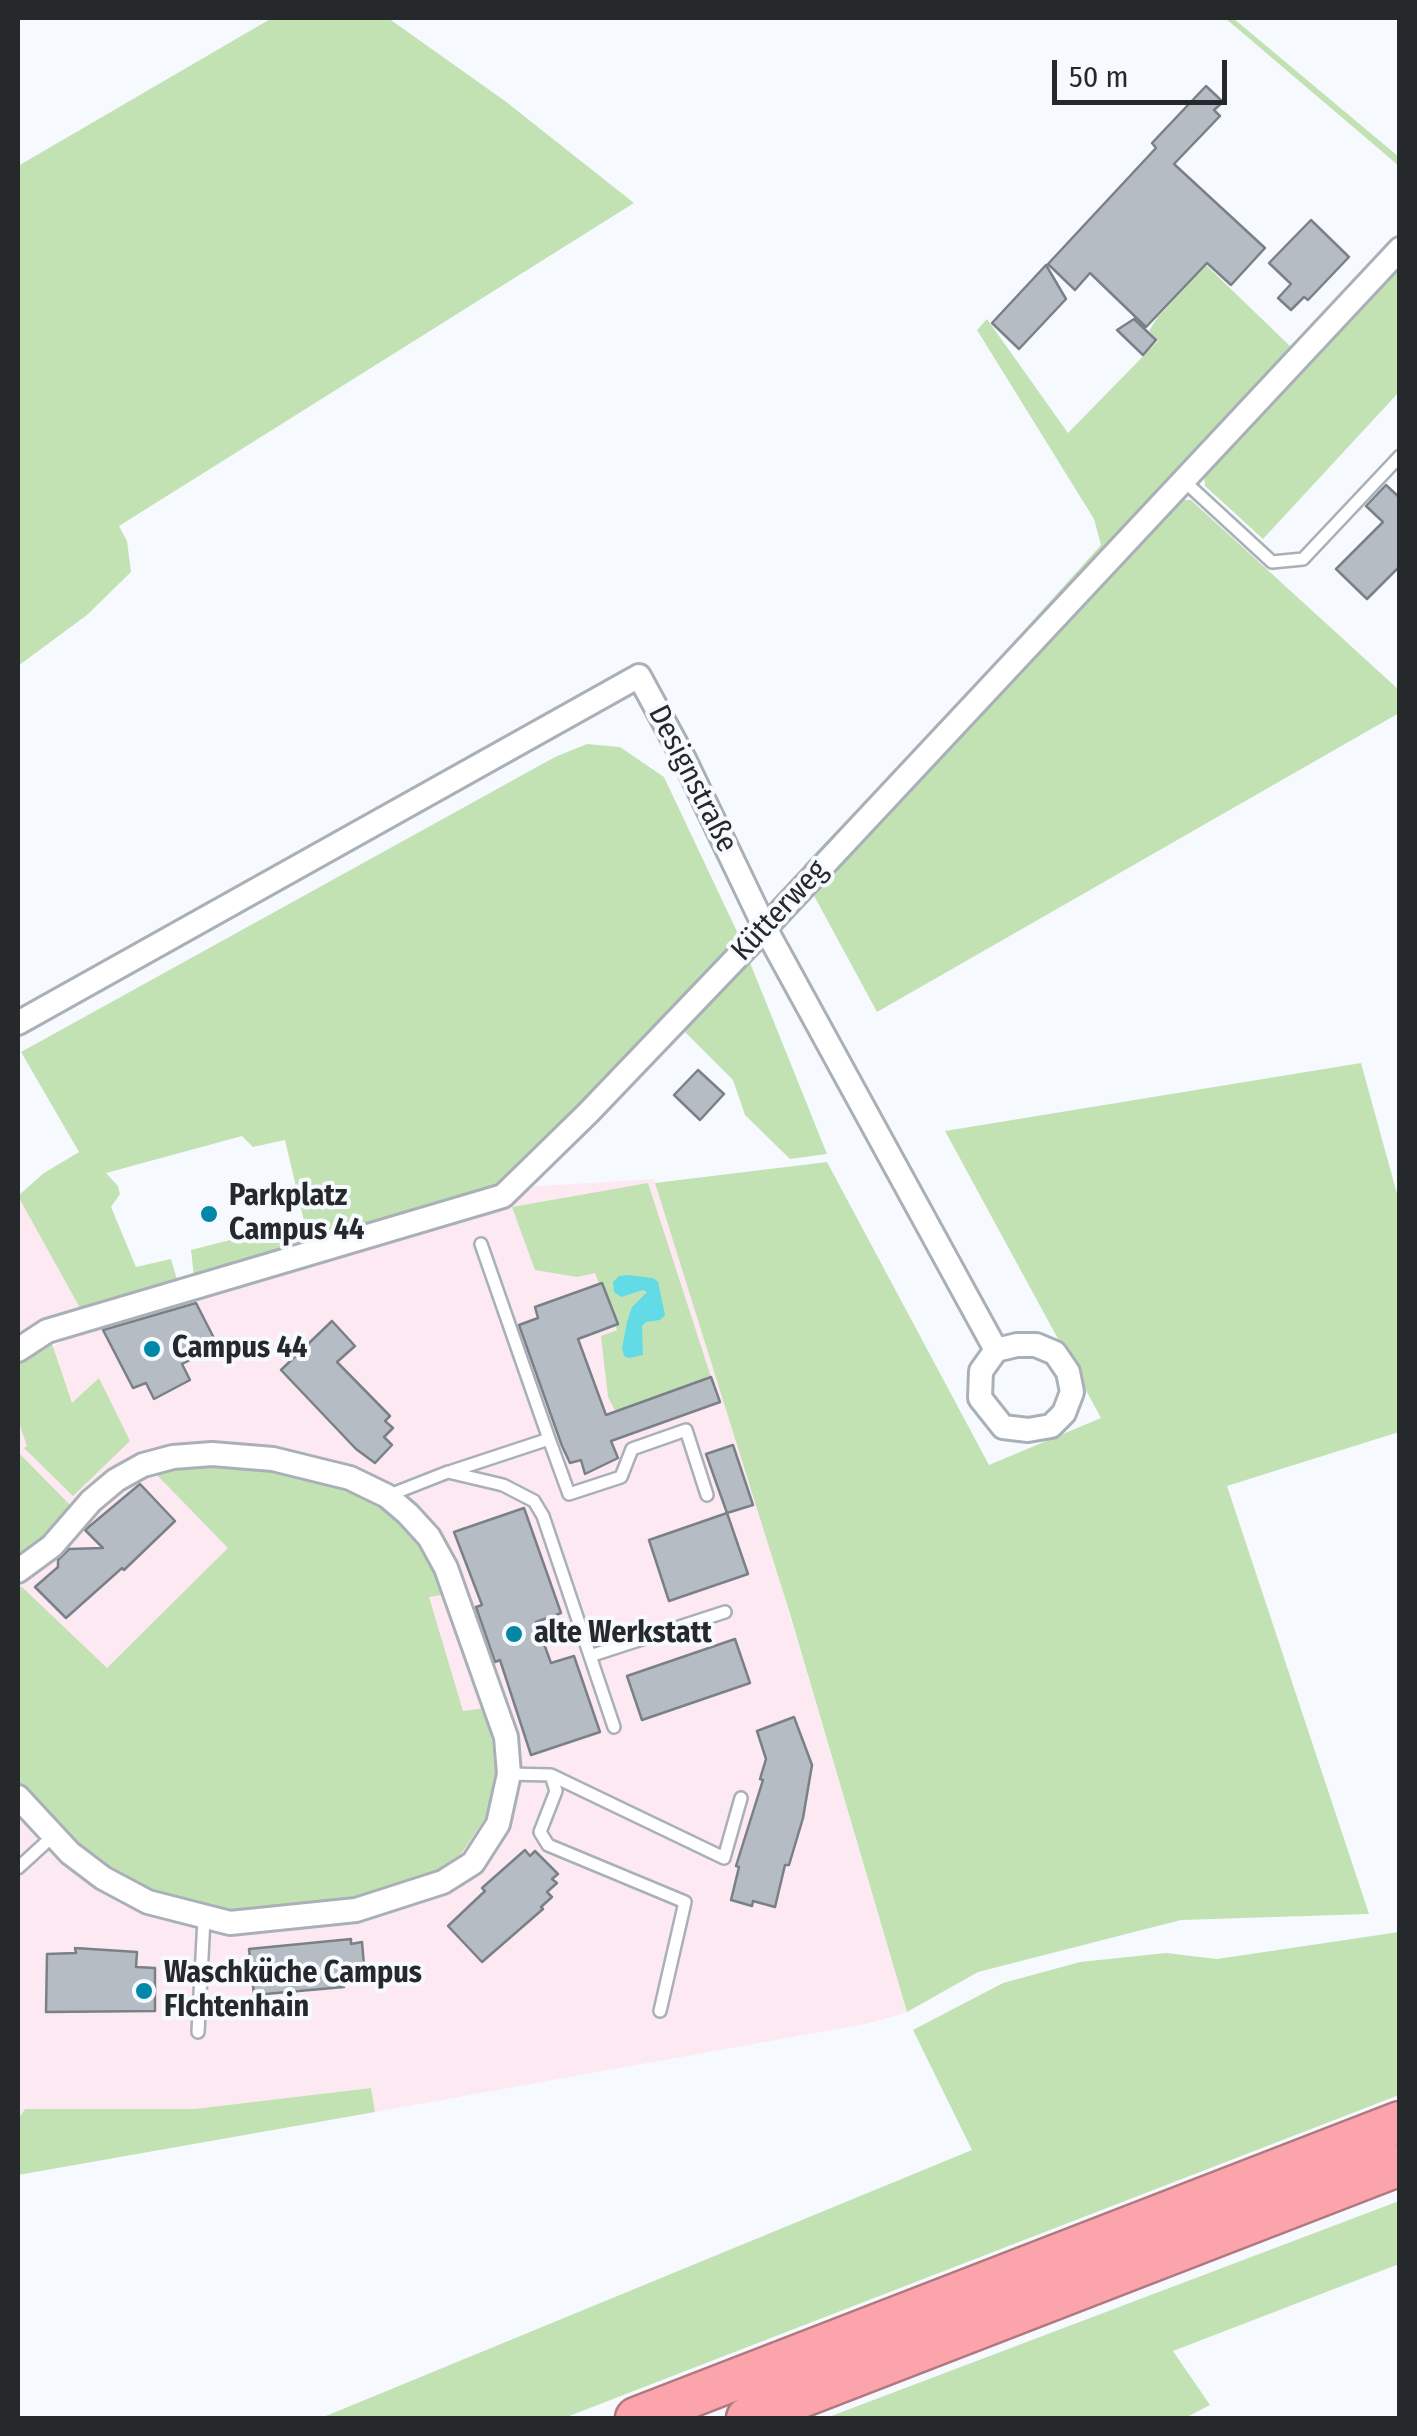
<!DOCTYPE html>
<html>
<head>
<meta charset="utf-8">
<style>
  body { margin:0 }
  #map { position:relative; width:1417px; height:2436px; overflow:hidden; background:#f6faff; font-family:"Fira Sans Condensed",sans-serif }
  canvas { display:block }
  .frame { position:absolute; inset:0; border:20px solid #26292c; pointer-events:none }
  .scale { position:absolute; left:1052px; top:60px; width:175px; height:45px; box-sizing:border-box; border:5px solid #26292c; border-top:0; padding-left:12px; font-size:30px; line-height:35px; white-space:nowrap; color:#26292c; -webkit-text-stroke:8px #f6faff; paint-order:stroke }
</style>
</head>
<body>
<div id="map">
<canvas width="1417" height="2436"></canvas>
<div class="frame"></div>
<div class="scale">50 m</div>
</div>
<script>
const g = document.querySelector('canvas').getContext('2d');
g.lineJoin = 'round';
function fillPath(path, color) { g.fillStyle = color; g.fill(path, 'evenodd'); }
const toPath = rows => new Path2D(rows.map(r => 'M' + r).join(''));
function trace(path, color, width, dash) { g.strokeStyle = color; g.lineWidth = width; g.lineCap = dash ? 'butt' : 'round'; g.setLineDash(dash || []); g.stroke(path); }
function write(font, color, halo, rows, align = 'center') {
  g.font = font + ' "Fira Sans Condensed",sans-serif'; g.lineWidth = 8; g.setLineDash([]); g.textBaseline = 'middle'; g.strokeStyle = halo; g.fillStyle = color; for (const [text, x, y, turn = 0] of rows) {
    g.save(); g.translate(x, y); g.rotate((+turn || 0) * Math.PI / 180); g.textAlign = isNaN(turn) ? turn : align; if (halo) g.strokeText(text, 0, 0); g.fillText(text, 0, 0); g.restore();
  }
}
const commercial = toPath([
  [654,1179,758,1508,907,2012,870,2023,375,2112,370,2088,194,2109,25,2109,18,2119,18,1366,166,1286,492,1189],
  [18,1195,80,1308,47,1318,18,1337]
]);
const green = toPath([
  [272,18,388,18,505,101,634,203,119,526,127,541,131,572,87,615,18,666,18,166],
  [1225,18,1233,18,1399,157,1399,166],
  [1399,233,1399,243,808,871,804,865,944,719,1101,545,1094,519,977,330,987,319,1068,433,1158,341,1149,331,1157,318,1206,265,1291,347],
  [1399,258,1399,392,1263,539,1205,486,1204,475],
  [1175,500,1191,500,1399,690,1399,713,877,1012,812,892],
  [587,744,620,747,664,777,741,940,501,1188,194,1277,191,1250,304,1221,285,1140,253,1147,242,1136,106,1173,118,1186,120,1194,111,1207,136,1267,171,1259,178,1283,80,1308,18,1196,44,1173,79,1152,21,1052,555,757],
  [747,955,827,1154,790,1159,745,1115,733,1080,679,1026],
  [1361,1063,1399,1201,1399,1432,1227,1486,1369,1914,1181,1920,978,1972,907,2012,790,1614,655,1183,827,1162,989,1465,1101,1418,945,1131],
  [648,1183,711,1377,616,1412,608,1397,601,1336,617,1330,595,1273,577,1277,535,1270,512,1207],
  [50,1338,72,1403,99,1378,130,1441,73,1496,24,1448,27,1446,18,1420,18,1359],
  [18,1452,71,1506,40,1539,18,1556],
  [218,1464,285,1470,363,1494,411,1525,447,1594,429,1597,463,1711,485,1708,497,1764,487,1815,461,1854,420,1882,350,1901,245,1911,204,1908,149,1892,105,1868,72,1841,18,1780,18,1587,22,1587,107,1668,228,1548,154,1472],
  [1399,1932,1399,2095,564,2418,321,2418,972,2150,913,2030,1003,1983,1080,1962,1166,1953,1217,1959],
  [371,2088,375,2112,18,2175,18,2119,25,2109,194,2109],
  [1399,2201,1399,2264,1173,2351,1210,2405,1185,2418,826,2418]
]);
const water = toPath([
  [627,1275,653,1278,658,1282,665,1315,660,1320,646,1322,642,1326,643,1355,629,1358,624,1356,622,1348,627,1322,632,1307,647,1292,643,1290,621,1297,614,1292,613,1282,619,1276]
]);
const building = toPath([
  [1206,86,1223,102,1214,110,1220,116,1174,164,1265,248,1231,285,1207,263,1146,327,1090,273,1075,290,1048,264,1156,148,1152,143,1206,86],
  [1311,220,1349,257,1308,300,1304,297,1291,310,1278,298,1291,284,1269,263,1311,220],
  [1046,265,1066,299,1019,349,992,323,1046,265],
  [1134,319,1156,340,1143,355,1117,330,1134,319],
  [1386,485,1400,498,1400,566,1367,599,1336,569,1383,522,1366,506,1386,485],
  [698,1070,724,1094,700,1120,674,1095,698,1070],
  [602,1283,618,1324,578,1339,606,1415,711,1377,720,1402,611,1441,618,1458,585,1474,581,1460,570,1463,562,1446,519,1325,538,1318,535,1307,602,1283],
  [196,1303,218,1346,182,1364,190,1380,154,1399,146,1383,133,1388,103,1330,196,1303],
  [332,1321,355,1346,337,1362,390,1416,385,1421,393,1428,384,1437,392,1445,375,1463,356,1449,281,1370,332,1321],
  [733,1445,753,1505,727,1513,706,1454,733,1445],
  [140,1484,175,1521,124,1570,122,1568,66,1618,35,1587,58,1567,58,1560,69,1549,103,1548,85,1530,140,1484],
  [524,1508,561,1613,536,1622,551,1663,574,1656,600,1732,531,1755,500,1660,495,1662,476,1607,482,1605,454,1532,524,1508],
  [727,1513,748,1574,669,1601,649,1540,727,1513],
  [735,1639,750,1683,642,1720,627,1676,735,1639],
  [794,1717,812,1765,803,1818,789,1865,785,1865,775,1907,753,1901,752,1906,731,1900,739,1867,736,1866,763,1780,760,1779,766,1759,757,1731,794,1717],
  [525,1850,530,1856,535,1851,558,1874,552,1879,557,1883,547,1892,552,1897,541,1907,543,1909,482,1962,448,1926,485,1891,482,1888,525,1850],
  [351,1939,351,1944,362,1942,365,1977,344,1980,344,1987,254,1995,249,1949,351,1939],
  [75,1948,137,1952,136,1967,155,1968,155,2011,46,2012,47,1954,76,1953,75,1948]
]);
const lane = toPath([
  [1183,480,1272,562,1303,559,1400,456],
  [549,1439,569,1494,621,1477,632,1449,686,1430,707,1495],
  [452,1471,549,1439,481,1244],
  [387,1496,448,1472,503,1485,534,1501,543,1516,614,1727],
  [590,1656,725,1612],
  [509,1774,551,1775,724,1858,741,1798],
  [551,1775,556,1791,540,1832,548,1845,685,1902,660,2011],
  [18,1868,53,1836],
  [198,2032,204,1919]
]);
const street = toPath([
  [18,1023,639,676,684,759,765,928,996,1350],
  [1017,1345,1036,1345,1055,1353,1068,1372,1072,1392,1064,1413,1051,1426,1028,1430,1003,1427,980,1398,981,1371,996,1350,1017,1345],
  [18,1350,47,1331,503,1196,588,1113,765,928,1400,249],
  [18,1571,52,1546,91,1501,116,1480,143,1465,173,1457,212,1454,273,1459,350,1478,387,1496,408,1514,429,1537,446,1568,506,1737,509,1774,498,1824,473,1863,443,1882,356,1910,230,1923,148,1902,103,1878,70,1853,18,1797]
]);
const highway = toPath([
  [636,2418,1400,2122],
  [747,2418,1400,2165]
]);
const markers = [
  [209,1214,10,"#0287a9"],
  [152,1349,10,"#0287a9"],
  [514,1634,10,"#0287a9"],
  [144,1991,10,"#0287a9"]
];
const streetNames = [
  ["Designstraße",692,779,63],
  ["Kütterweg",780,911,-47]
];
const poiNames = [
  ["Parkplatz",229,1197],
  ["Campus 44",229,1231],
  ["Campus 44",172,1349],
  ["alte Werkstatt",534,1634],
  ["Waschküche Campus",164,1974],
  ["FIchtenhain",164,2008]
];
fillPath(commercial, '#fde9f1');
fillPath(green, '#c3e2b4');
fillPath(water, '#62dbe7');
fillPath(building, '#b6bcc4');
trace(building, '#7a8087', 2.5);
trace(lane, '#a9b0b7', 16);
trace(street, '#a9b0b7', 28);
trace(highway, '#b0797f', 45);
trace(lane, '#fff', 11);
trace(street, '#fff', 22);
trace(highway, '#fba4ab', 40);
for (const [x, y, r, color] of markers) { const dot = new Path2D(); dot.arc(x, y, r, 0, 2 * Math.PI); g.fillStyle = color; g.fill(dot); trace(dot, '#f6faff', 4); }
write('30px', '#26292c', '#f6faff', streetNames);
write('bold 30px', '#26292c', '#f6faff', poiNames, 'left');
</script>
</body>
</html>
